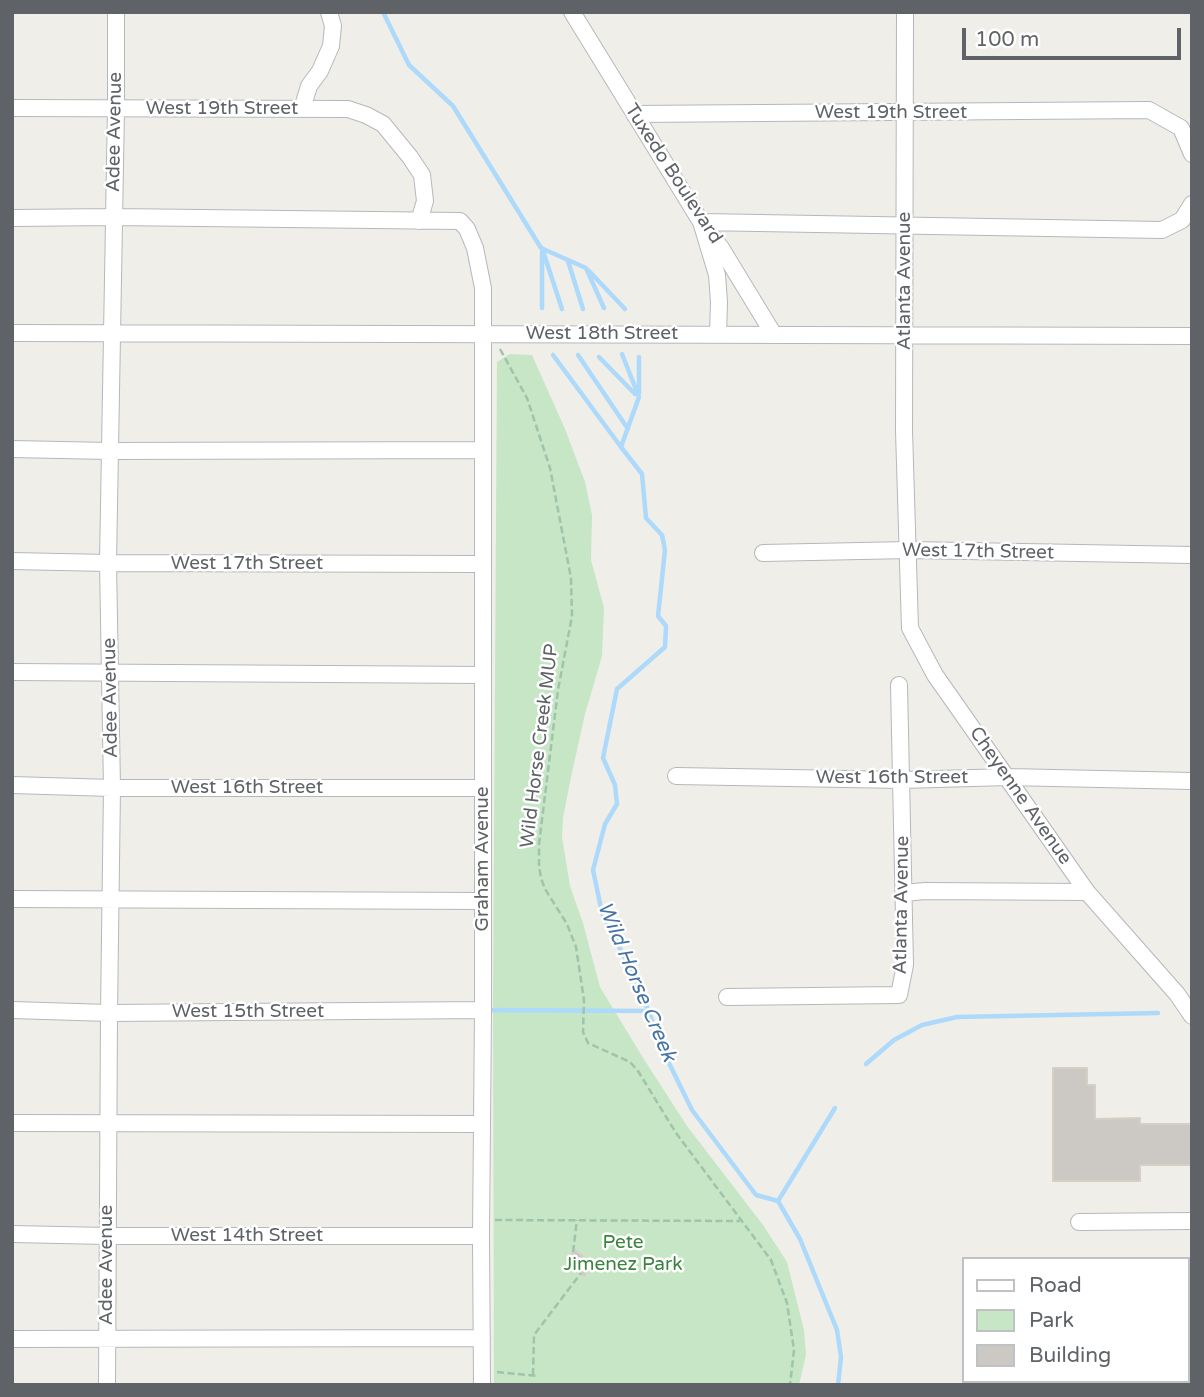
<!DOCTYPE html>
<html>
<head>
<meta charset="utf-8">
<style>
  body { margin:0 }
  #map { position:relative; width:1204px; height:1397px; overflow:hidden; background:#f0eee8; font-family:"Varela Round",sans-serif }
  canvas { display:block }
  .frame { position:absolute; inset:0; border:14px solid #5f6367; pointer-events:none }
  .legend { position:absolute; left:962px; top:1257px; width:228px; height:126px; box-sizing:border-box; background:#fff; border:2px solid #bfc1c2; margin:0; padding:9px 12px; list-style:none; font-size:21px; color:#5f6367 }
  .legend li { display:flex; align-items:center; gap:14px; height:35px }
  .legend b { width:35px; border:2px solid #bfc1c2 }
  .scale { position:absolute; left:962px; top:28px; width:219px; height:32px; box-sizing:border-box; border:4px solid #5f6367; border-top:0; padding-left:9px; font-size:21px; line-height:24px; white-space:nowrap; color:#5f6367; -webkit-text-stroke:5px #fff; paint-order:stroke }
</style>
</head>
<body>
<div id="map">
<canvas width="1204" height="1397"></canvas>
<div class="frame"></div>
<ul class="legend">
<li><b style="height:9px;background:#fff"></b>Road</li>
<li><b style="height:19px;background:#c6e6c6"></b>Park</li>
<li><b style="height:19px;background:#ccc9c4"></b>Building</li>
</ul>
<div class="scale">100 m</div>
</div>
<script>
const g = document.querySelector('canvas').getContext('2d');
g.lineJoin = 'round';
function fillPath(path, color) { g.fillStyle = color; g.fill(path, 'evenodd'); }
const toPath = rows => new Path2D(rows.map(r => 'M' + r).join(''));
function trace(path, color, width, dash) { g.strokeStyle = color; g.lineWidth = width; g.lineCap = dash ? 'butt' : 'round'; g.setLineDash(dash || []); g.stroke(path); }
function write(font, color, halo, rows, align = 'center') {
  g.font = font + ' "Varela Round",sans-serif'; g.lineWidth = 5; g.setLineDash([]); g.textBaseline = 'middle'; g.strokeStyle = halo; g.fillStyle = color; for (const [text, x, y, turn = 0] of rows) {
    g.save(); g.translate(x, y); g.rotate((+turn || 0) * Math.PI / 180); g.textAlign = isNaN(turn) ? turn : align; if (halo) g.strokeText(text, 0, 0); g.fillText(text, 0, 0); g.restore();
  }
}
const green = toPath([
  [510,354,532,355,565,429,585,482,592,515,591,560,604,608,602,656,585,714,571,777,563,818,562,837,570,886,583,923,600,987,645,1061,687,1126,763,1225,787,1262,804,1330,806,1355,799,1385,494,1385,493,1002,497,362]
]);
const stream = toPath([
  [383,12,409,65,453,106,541,248,586,268,604,308],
  [542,248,562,309],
  [542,252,542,308],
  [568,261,583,309],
  [589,271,625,309],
  [622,354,639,397,621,447,642,474,646,518,662,535,665,550,658,616,666,626,665,647,617,689,603,758,615,785,617,804,605,824,593,870,602,913,638,984,666,1057,692,1110,756,1195,778,1201,800,1239,837,1330,841,1357,838,1385],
  [553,355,621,447],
  [578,355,628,429],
  [599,357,635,394],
  [639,357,639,393],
  [487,1010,648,1011],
  [866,1064,894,1040,922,1025,957,1017,1158,1013],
  [778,1201,835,1108]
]);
const building = toPath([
  [1053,1068,1087,1068,1087,1085,1095,1085,1095,1119,1140,1118,1140,1124,1192,1124,1192,1165,1140,1165,1140,1181,1053,1181,1053,1068],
  [575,1250,593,1265,584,1276,566,1260,575,1250]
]);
const path = toPath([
  [500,349,527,398,550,468,571,578,572,616,558,690,539,844,539,866,541,878,545,889,567,924,576,947,584,1000,583,1032,588,1043,630,1062,638,1071,676,1133,771,1260,787,1303,794,1350,790,1385],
  [495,1220,740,1221],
  [573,1252,577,1220],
  [497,1372,539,1376],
  [533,1375,534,1335,581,1273]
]);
const minor = toPath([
  [572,12,701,222,721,248,774,335],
  [905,12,904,431,910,628,935,675,1087,892,1177,994,1192,1016],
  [12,108,348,109,366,115,383,124,410,157,422,175,425,201,419,221],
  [302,109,309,86,320,71,331,46,333,26,329,12],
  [634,114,1149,110,1181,128,1192,154],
  [12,218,114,217,460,221,467,229,475,248,483,288,483,1010,481,1236,482,1385],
  [12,333,1192,336],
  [718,335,719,302,717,275,701,222,1162,230,1182,220,1192,204],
  [12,449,110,451,483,450],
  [763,553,909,550,1192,555],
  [12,561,108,563,483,564],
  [12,672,483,675],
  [676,776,902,780,1008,777,1192,781],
  [12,785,112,788,483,788],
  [904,893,925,891,1087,892],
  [12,899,483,901],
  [727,997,899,995,905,965,899,685],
  [12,1010,109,1013,483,1010],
  [12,1123,482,1124],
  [1079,1222,1192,1221],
  [12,1234,107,1236,481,1236],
  [12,1339,482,1338],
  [107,1385,109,1013,112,788,108,563,116,108,116,12]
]);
const streetNames = [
  ["West 19th Street",222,109],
  ["West 19th Street",891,113],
  ["Adee Avenue",115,132,-89],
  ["Tuxedo Boulevard",673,174,57],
  ["Atlanta Avenue",905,281,-90],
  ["West 18th Street",602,334],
  ["West 17th Street",978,552,1],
  ["West 17th Street",247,564],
  ["Adee Avenue",111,698,-91],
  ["Wild Horse Creek MUP",540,746,-83],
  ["West 16th Street",892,778],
  ["West 16th Street",247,788],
  ["Cheyenne Avenue",1020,796,55],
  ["Graham Avenue",483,859,-90],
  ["Atlanta Avenue",902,905,-89],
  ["West 15th Street",248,1012],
  ["West 14th Street",247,1236],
  ["Adee Avenue",107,1265,-90]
];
const parkNames = [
  ["Pete",623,1243],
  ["Jimenez Park",623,1265]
];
const waterNames = [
  ["Wild Horse Creek",636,982,67]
];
fillPath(green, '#c6e6c6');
trace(stream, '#add9fb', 4.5);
fillPath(building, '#ccc9c4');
trace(building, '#d5d0c6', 2);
trace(minor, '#b5b8bb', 18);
trace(path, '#9ec4a9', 2.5, [7, 3.5]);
trace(minor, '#fff', 16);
write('19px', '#5f6367', '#fff', streetNames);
write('19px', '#3a833d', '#fff', parkNames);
write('italic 21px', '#4674a5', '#fff', waterNames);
</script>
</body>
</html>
